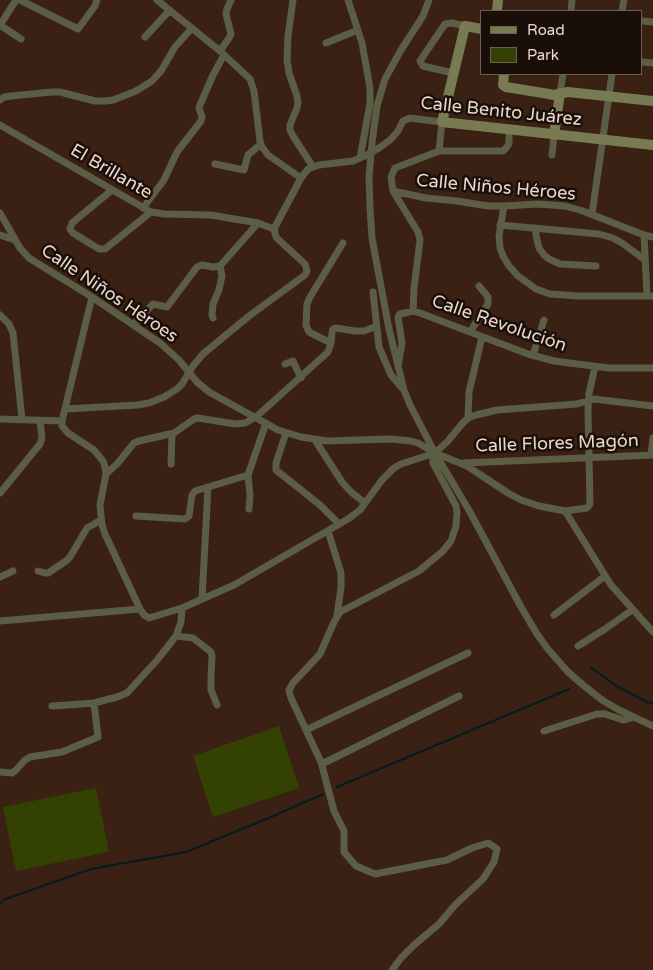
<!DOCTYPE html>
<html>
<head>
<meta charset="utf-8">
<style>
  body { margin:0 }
  #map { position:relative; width:653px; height:970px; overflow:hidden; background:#3a2113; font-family:"Varela Round",sans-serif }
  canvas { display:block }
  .legend { position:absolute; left:480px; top:10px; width:162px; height:65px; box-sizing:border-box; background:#190e08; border:1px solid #6c5e57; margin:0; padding:6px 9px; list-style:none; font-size:15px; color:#e8d7ce }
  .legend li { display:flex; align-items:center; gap:10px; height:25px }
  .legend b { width:25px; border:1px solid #6c5e57 }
</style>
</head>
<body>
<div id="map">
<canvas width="653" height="970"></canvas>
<ul class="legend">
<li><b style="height:6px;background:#787a52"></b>Road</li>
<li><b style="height:14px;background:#334203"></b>Park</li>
</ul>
</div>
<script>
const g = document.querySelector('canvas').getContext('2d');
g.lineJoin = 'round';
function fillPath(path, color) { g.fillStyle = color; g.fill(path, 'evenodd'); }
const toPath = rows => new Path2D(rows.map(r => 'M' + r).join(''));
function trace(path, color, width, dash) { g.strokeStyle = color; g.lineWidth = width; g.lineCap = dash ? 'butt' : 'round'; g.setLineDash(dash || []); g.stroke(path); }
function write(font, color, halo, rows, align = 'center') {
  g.font = font + ' "Varela Round",sans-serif'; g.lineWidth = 5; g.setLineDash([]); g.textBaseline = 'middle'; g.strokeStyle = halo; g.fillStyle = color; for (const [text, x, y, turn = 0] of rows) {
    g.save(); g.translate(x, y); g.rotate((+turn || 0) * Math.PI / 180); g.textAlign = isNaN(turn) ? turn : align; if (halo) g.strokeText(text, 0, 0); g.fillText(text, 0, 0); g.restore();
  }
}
const green = toPath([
  [279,726,299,788,213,817,193,756],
  [96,788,109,852,16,871,3,807]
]);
const stream = toPath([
  [590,667,618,687,647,702,653,703],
  [337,787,569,689],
  [0,904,3,900,91,869,186,852,264,820,323,794]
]);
const street = toPath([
  [20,0,78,29,95,6,97,0],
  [157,0,220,51,250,79,254,91,260,141,262,147,268,155,301,178],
  [293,0,288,36,287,60,289,73,297,96,298,102,297,108,290,125,290,130,293,136,313,167],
  [348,0,362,43,370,88,370,104,360,158],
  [429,0,423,16,401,50,385,79,377,106,372,143,369,177,370,208,372,238,389,329,404,390,410,405,435,453,470,512,521,607,537,634,547,648,568,672,583,685,602,700,619,710,653,726],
  [571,11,572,0],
  [622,11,624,0],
  [642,21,653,22],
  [0,25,16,0],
  [0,25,21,39],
  [145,37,170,10],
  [326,43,358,30],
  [220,51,229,38,231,34,226,14,227,9,231,0],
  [642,62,653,63],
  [453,73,423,66,420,61,445,24,452,23,465,26],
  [560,93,563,74],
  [0,100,4,97,11,96,52,92,60,92,95,101,107,101,113,100,136,91,152,81,161,71,175,47,192,28],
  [0,125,151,212,164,214,211,215,258,223,274,229],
  [379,148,390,140,398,131,403,121,410,118,442,122,439,151],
  [552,155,554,135],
  [215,164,244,170,248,155,261,144],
  [112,190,72,223,70,229,73,233,99,249,105,249,151,212],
  [393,191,426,198,457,201,488,206,504,206,538,204,565,206,583,211,644,235,653,237],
  [504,206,499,236,500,248,503,256,509,266,518,276,536,289,550,294,578,296,653,296],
  [143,208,164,180,177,152,201,121,202,117,199,108,200,105,213,75,224,55],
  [0,213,20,248,29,258,92,297,160,343,179,360,197,382,209,392,278,430,301,437,327,441,391,439,411,441,418,443,435,453,467,466,508,493,521,500,539,506,565,511,611,585,653,632],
  [592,214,612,74],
  [500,225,599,234,613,238,622,243,645,260],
  [535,228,537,240,539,248,544,255,549,259,560,264,596,266],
  [274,229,301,178,308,169,319,165,353,161,364,156],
  [0,235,15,240],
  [644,235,647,296],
  [373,292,379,347,391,375,402,388],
  [92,297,62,421,62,426,68,433,94,450,103,461,105,467,106,474,100,505,102,525,105,534,140,609,144,615,149,618,182,608,234,585,348,519,360,510,382,480,394,468,401,464,435,453,448,441,461,425,468,418,476,415,497,410,577,404,594,399,653,406],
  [413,311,414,289,420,240,418,232,393,191,391,177,395,168,439,151,503,151,507,147,509,143,509,130],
  [0,315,9,324,13,333,22,419],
  [213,318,212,315,213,304,219,290,222,276,220,266],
  [133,325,153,304,167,307,197,267,202,265,213,267,220,266,258,223],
  [470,332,488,304,488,297,479,286],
  [331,343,309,332,306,325,307,304,310,297,343,243],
  [533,355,544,320],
  [285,364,293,361,301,378],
  [398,367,402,343,398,317,400,314,413,311,420,313,528,354,554,361,609,368,653,368],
  [65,409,138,405,149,403,164,397,177,389,182,384,193,366,203,354,249,316,305,275,307,271,305,264,281,242,276,237,274,229],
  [468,418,469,392,482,337],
  [0,419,62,421],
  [286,433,276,463,276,470,320,505,339,524],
  [315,440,342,482,351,492,365,503],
  [651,455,653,438],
  [464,463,653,455],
  [171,464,172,434],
  [106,474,117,464,134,443,139,441,174,433,194,419,198,418,235,424,245,423,256,417,328,352,331,343,332,332,333,329,336,328,355,331,364,331,377,326],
  [0,493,40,444,42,438,40,420],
  [249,509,250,495,248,475,266,423],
  [565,511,587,508,590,504,588,411,589,393,595,367],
  [136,516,185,519,189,516,192,495,195,491,248,475],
  [328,531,341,573,341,587,337,616],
  [38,571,45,573,48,573,66,561,70,557,87,528,101,520],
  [0,577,13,571],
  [202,599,208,487],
  [554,615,605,576],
  [0,621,140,609],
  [176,636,193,638,211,652,212,656,211,677,211,690,217,705],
  [578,646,605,629,632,610],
  [52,706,82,704,94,703,117,697,127,693,158,659,176,636,181,622,182,608],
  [306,730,468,653],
  [544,731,597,714,605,714,623,720,634,717],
  [321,762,326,762,459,696],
  [0,772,12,773,15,771,25,760,30,757,62,752,98,737,94,703],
  [392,970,401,958,414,945,439,924,455,905,483,879,494,862,497,849,488,843,472,848,447,860,375,874,356,866,344,852,344,831,334,811,321,762,291,698,289,690,293,683,320,654,334,622,340,612,419,571,443,551,451,541,456,526,457,512,456,506,433,463,433,457,435,453]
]);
const secondary = toPath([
  [497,11,498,0],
  [482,29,465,26,442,122,653,145],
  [504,74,503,85,506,87,549,94,554,95,568,92,653,101],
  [554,135,560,93]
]);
const streetBridge = toPath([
  [365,156,379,148]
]);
const streetNames = [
  ["Calle Benito Juárez",501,112,6],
  ["El Brillante",111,172,30],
  ["Calle Niños Héroes",496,188,5],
  ["Calle Niños Héroes",109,294,34],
  ["Calle Revolución",499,324,19],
  ["Calle Flores Magón",557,444,-2]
];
fillPath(green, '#334203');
trace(stream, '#031c23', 2);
trace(street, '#5b5d44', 7);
trace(secondary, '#787a52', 10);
trace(streetBridge, '#5b5d44', 7);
write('18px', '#e8d7ce', '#190e08', streetNames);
</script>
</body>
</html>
